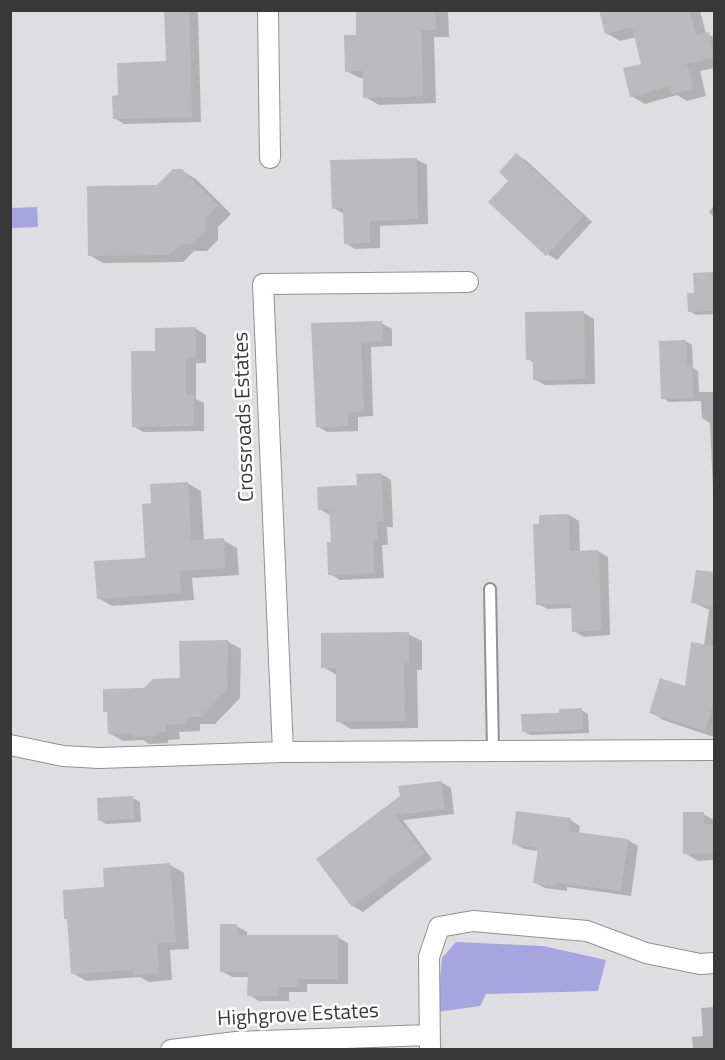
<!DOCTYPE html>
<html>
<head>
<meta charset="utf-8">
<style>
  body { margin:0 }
  #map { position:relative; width:725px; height:1060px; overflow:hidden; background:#dedee2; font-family:"Titillium Web",sans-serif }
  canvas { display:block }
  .frame { position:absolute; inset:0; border:12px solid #383839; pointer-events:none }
</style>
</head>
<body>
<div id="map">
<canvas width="725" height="1060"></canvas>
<div class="frame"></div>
</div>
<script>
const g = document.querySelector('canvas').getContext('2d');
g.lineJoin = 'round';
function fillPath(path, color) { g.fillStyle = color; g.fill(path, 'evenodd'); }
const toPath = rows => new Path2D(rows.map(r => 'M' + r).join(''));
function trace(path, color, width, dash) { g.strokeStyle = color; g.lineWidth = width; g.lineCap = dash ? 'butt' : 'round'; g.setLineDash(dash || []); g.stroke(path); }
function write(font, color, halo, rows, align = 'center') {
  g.font = font + ' "Titillium Web",sans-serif'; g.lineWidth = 5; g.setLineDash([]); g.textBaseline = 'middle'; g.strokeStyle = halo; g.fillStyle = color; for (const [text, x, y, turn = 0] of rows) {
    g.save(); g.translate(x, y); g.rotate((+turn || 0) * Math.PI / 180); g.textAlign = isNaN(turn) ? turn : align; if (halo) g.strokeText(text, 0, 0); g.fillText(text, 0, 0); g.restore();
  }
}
const green = toPath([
  [37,207,38,227,11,228,11,208],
  [456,942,543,946,606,960,598,991,486,994,480,1006,437,1012,442,958]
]);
const shadow = toPath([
  [165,10,194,10,198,13,201,122,124,124,114,118,120,97,167,62],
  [357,10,448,10,449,37,434,37,436,103,379,105,365,97,364,78,360,78,346,71,358,36],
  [600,10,700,10,706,34,714,37,714,68,700,71,706,96,687,101,677,95,645,104,631,96,643,65,636,37,620,41,606,33],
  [517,155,527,161,592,222,557,260,547,254,510,181],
  [416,159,427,165,428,224,380,226,380,248,355,249,345,243,344,214,334,208],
  [182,171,196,179,231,214,218,227,218,240,207,251,194,251,183,262,103,263,89,255,158,187],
  [714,206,714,217,709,212],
  [695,274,714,274,714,314,696,315,689,311,695,295],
  [527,313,584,313,594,319,595,384,545,385,534,379,534,363,528,359],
  [381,323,392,329,392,346,371,347,373,416,358,417,358,431,327,432,317,426,312,325],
  [196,329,206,335,206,363,196,363,196,399,204,403,204,431,143,432,133,426,157,352],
  [685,341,692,345,693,368,698,371,699,392,714,392,714,492,713,491,710,423,702,418,701,401,669,402,663,398],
  [381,474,391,480,393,527,387,527,388,545,382,545,384,578,340,580,330,574,332,544,330,515,319,509,359,486,358,475],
  [187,483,201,491,204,541,223,540,237,548,239,575,192,578,194,600,112,606,98,598,147,559],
  [569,515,579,521,580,552,598,551,608,557,610,635,584,637,574,631,573,608,548,609,538,604,541,525],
  [697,572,714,574,714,737,663,720,651,712,686,688,704,646,709,610,693,602],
  [408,634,422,641,422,670,417,670,418,728,351,729,338,721,337,675,323,667],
  [227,641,241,649,240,698,215,724,200,724,200,731,179,732,180,739,168,740,168,743,149,744,143,740,123,741,109,733,109,713,105,711,145,689,182,680],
  [581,710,588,714,589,733,530,735,523,731,560,714],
  [441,782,451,788,454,814,403,820,432,859,363,912,353,906,318,859],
  [133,798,140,802,141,822,106,824,100,820],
  [703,814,714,820,714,860,698,861,685,853],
  [570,820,580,826,579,833,628,840,638,846,631,896,567,887,567,891,545,888,534,882,539,851,524,849,513,843],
  [170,865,184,873,189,949,170,950,172,980,149,982,140,977,86,981,73,973,69,920,66,918,106,888],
  [236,926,247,932,247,937,337,937,348,943,348,984,307,984,307,992,289,992,289,1001,259,1001,249,995,249,977,232,977,221,971],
  [714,1007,714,1050,693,1050,692,1037,703,1036,701,1008]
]);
const building = toPath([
  [164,10,189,10,192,117,113,119,112,96,118,95,117,63,166,61],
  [356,10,435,10,436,30,421,30,423,96,363,98,363,71,345,72,344,35,356,35],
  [599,10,689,10,696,35,709,32,714,57,687,64,693,89,672,94,670,86,630,97,623,68,641,64,632,27,605,34],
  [516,153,583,216,546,256,488,202,508,181,499,172],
  [417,158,418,219,370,221,370,243,344,244,343,208,332,209,330,160],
  [173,169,182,169,218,205,205,219,205,232,193,244,180,244,169,255,88,256,87,186,157,185],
  [714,272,714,311,688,312,687,293,694,293,693,273],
  [584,311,585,379,533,380,533,360,526,360,525,312],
  [382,321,383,341,361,342,364,411,348,412,348,426,316,427,311,323],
  [196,327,196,357,186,358,186,395,194,395,194,426,132,427,131,351,155,351,155,328],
  [686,340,687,365,692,365,693,398,661,399,659,341],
  [381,473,384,522,377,522,378,540,373,540,374,573,328,575,327,542,331,542,329,509,318,510,317,487,357,485,356,474],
  [188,482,191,540,224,538,225,568,179,571,181,593,97,599,94,561,145,558,142,504,151,503,150,484],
  [569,514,570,551,599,550,601,630,572,632,571,603,536,605,533,524,539,524,539,515],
  [696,570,714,572,714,606,691,603],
  [409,632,409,663,404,663,405,721,336,722,336,668,321,668,321,633],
  [228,640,227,690,201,717,187,717,187,724,166,725,166,732,155,733,155,736,134,737,133,733,108,734,107,712,103,712,103,689,144,688,153,679,180,678,179,641],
  [691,642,714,646,714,702,705,731,649,713,660,678,685,686],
  [582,708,583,730,522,732,521,714,559,713,559,709],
  [441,781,445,809,395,815,424,853,352,907,316,859,400,796,398,786],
  [133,796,134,819,98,821,97,798],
  [516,811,571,818,569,831,628,839,621,891,557,883,557,886,533,883,538,848,512,844],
  [683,812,704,812,704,824,714,824,714,853,683,854],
  [170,863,176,942,157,943,159,973,134,975,133,970,71,974,67,919,64,919,63,890,104,887,103,868],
  [220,924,237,924,237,935,338,935,338,979,297,979,297,987,279,987,279,996,247,996,248,972,220,972]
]);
const service = toPath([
  [490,589,493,751]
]);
const minor = toPath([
  [268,10,270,158],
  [10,745,63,756,99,758,283,752,714,750],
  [283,752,263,284,468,282],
  [171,1050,236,1042,428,1035],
  [430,1050,429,957,439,927,473,921,587,931,646,953,700,964,714,963]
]);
const streetNames = [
  ["Crossroads Estates",245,417,-92],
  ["Highgrove Estates",298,1016,-3]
];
fillPath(green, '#a6a5e0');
fillPath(shadow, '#0003');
fillPath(building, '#bbbbbf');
trace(service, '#919195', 14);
trace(minor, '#919195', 22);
trace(service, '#fff', 10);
trace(minor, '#fff', 20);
write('21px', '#383839', '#fff', streetNames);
</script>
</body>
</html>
